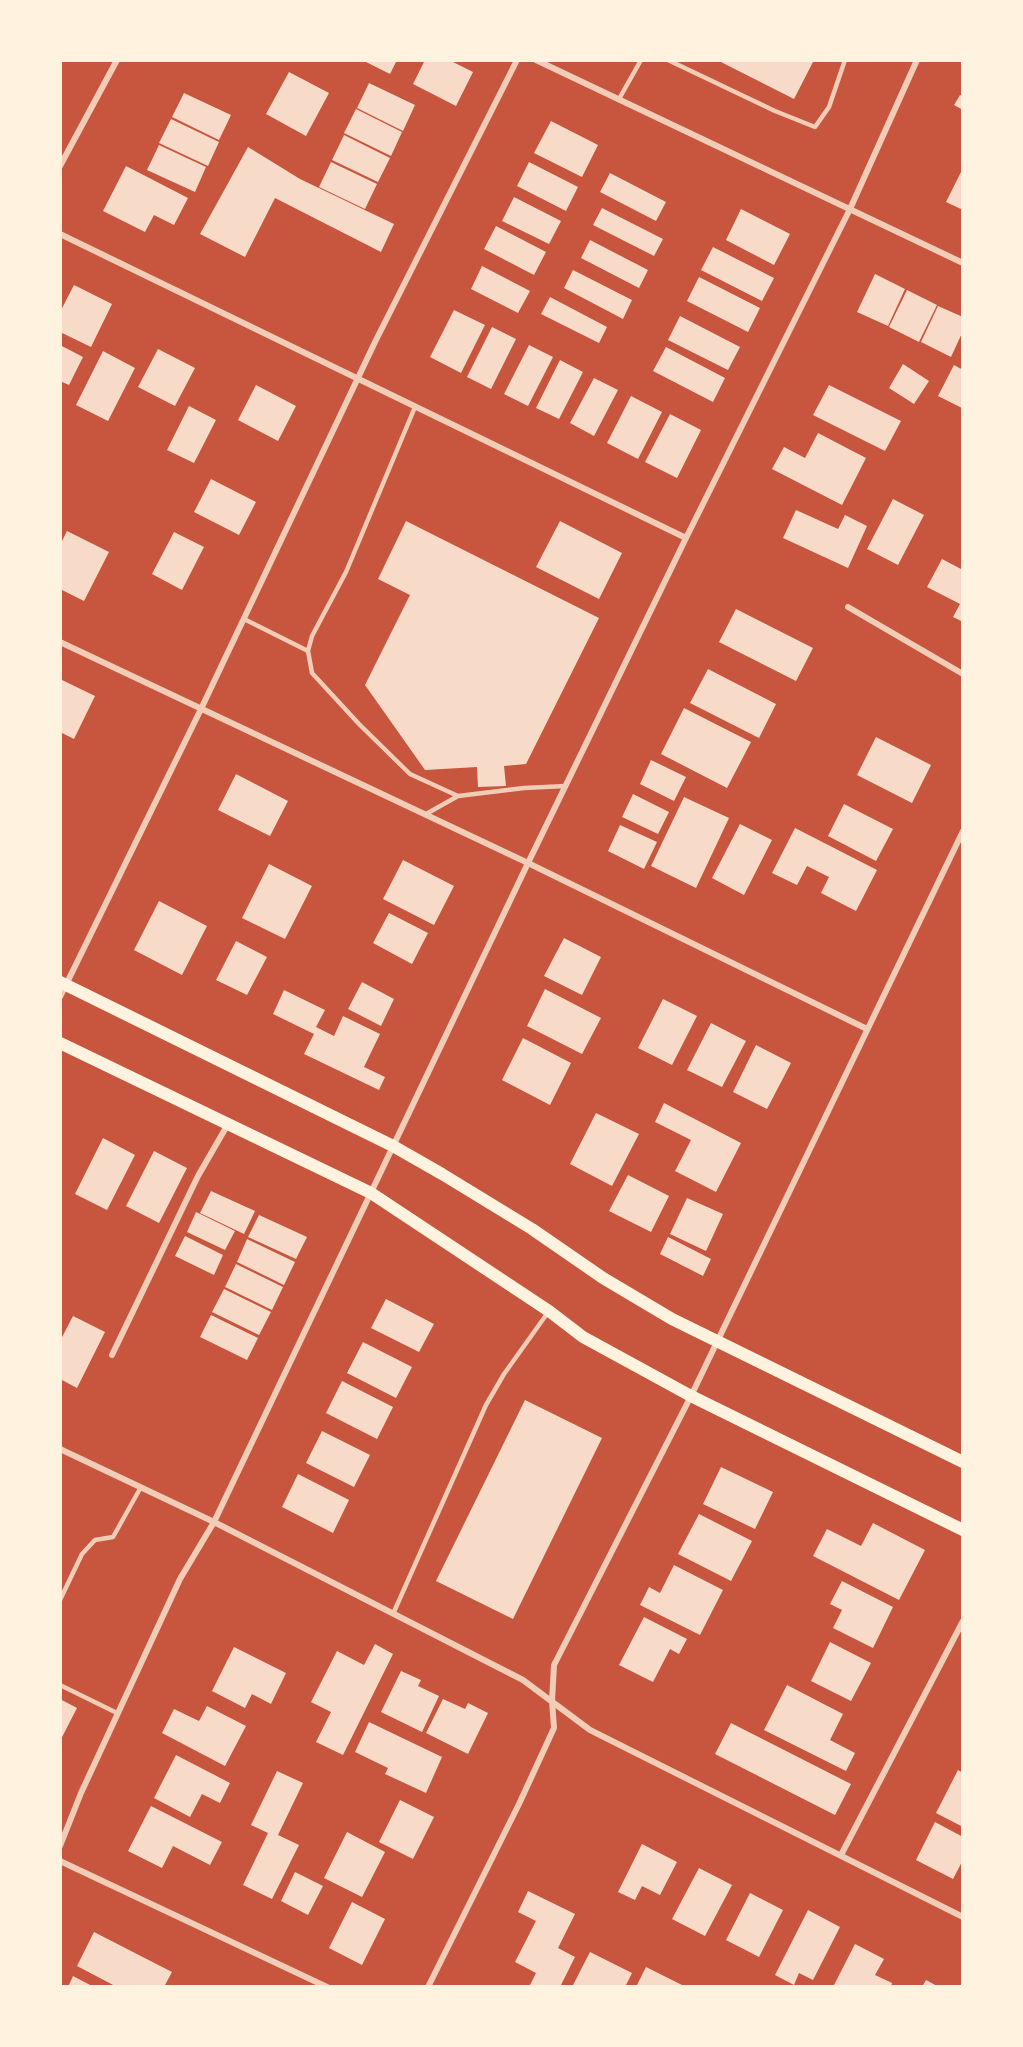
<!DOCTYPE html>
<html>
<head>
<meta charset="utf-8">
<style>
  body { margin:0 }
  #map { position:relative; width:1023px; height:2047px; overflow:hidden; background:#c8553d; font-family:Bitter,serif }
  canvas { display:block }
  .frame { position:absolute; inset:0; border:62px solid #fff3e0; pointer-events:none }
</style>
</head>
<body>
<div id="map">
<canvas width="1023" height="2047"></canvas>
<div class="frame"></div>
</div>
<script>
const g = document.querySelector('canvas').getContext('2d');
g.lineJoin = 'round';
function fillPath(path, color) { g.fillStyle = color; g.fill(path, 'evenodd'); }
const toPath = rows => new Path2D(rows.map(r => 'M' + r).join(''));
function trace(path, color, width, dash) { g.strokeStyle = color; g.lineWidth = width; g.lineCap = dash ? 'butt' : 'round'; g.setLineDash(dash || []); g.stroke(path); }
const building = toPath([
  [362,60,397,60,390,74],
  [425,60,449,60,473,72,456,106,413,84],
  [717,60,814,60,794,99],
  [289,72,329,93,306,136,266,114],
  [369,83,415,105,403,131,357,108],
  [184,93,231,115,219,140,172,117],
  [960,95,963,96,963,110,954,105],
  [356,109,402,132,391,156,344,133],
  [171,119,219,142,208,166,159,143],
  [551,121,598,145,582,177,534,153],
  [344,135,390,158,378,182,332,160],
  [159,145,206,167,195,192,147,170],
  [248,147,300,179,394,224,381,252,275,198,245,257,200,234],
  [331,162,377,184,365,209,319,187],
  [529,162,578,187,566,211,517,186],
  [126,166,188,198,174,225,154,215,145,232,103,211],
  [963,168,963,210,946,202],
  [610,173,666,202,656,221,600,192],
  [514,197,561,221,549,244,502,221],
  [602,208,663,239,654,256,593,225],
  [741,209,790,234,774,265,726,240],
  [496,226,546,252,534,275,484,249],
  [590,240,648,270,639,288,581,258],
  [713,247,774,278,762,301,701,270],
  [482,266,530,291,518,313,471,289],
  [573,270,632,300,623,319,564,288],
  [875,274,905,289,888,326,857,312],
  [699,277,760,308,748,332,687,301],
  [74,285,112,304,91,347,60,332,60,312],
  [907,290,937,305,919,342,889,327],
  [550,297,607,327,599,343,541,314],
  [938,306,963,317,963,331,951,357,921,342],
  [454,310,485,325,461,373,430,357],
  [680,316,740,347,728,370,668,340],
  [492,327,516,339,491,389,467,377],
  [60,345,83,357,69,385,60,381],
  [529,345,553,357,528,406,504,394],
  [666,347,725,378,713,402,653,371],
  [158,349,195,368,175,406,138,387],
  [103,351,135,368,108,421,76,405],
  [560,360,583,372,559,419,536,408],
  [903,364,929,381,914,404,889,388],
  [954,365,963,370,962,408,938,396],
  [594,378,618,390,594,436,570,423],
  [256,385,296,406,278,441,238,420],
  [829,385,901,421,885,451,813,415],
  [631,396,662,412,638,459,607,443],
  [189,406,216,420,194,463,167,450],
  [670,414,701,430,677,478,645,462],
  [818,433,866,458,842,505,772,469,784,447,805,458],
  [211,479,256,502,239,535,194,512],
  [893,499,924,515,898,565,867,549],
  [796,510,838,529,845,515,867,526,848,568,783,538],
  [406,521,599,618,526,764,504,766,506,786,478,787,477,767,425,770,365,685,410,595,378,579],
  [560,521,622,553,599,599,536,567],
  [67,531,109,552,84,601,60,589,60,545],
  [174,532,204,547,182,590,152,574],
  [942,559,963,570,963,622,953,617,960,604,927,587],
  [736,609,813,648,796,681,719,642],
  [708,669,776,704,759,738,690,703],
  [60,679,95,696,74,739,60,732],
  [684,708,751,742,727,788,661,754],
  [876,737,931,765,912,803,857,775],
  [651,760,686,777,674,801,640,784],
  [236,774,288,801,270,836,218,810],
  [633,794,669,812,658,834,622,817],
  [684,797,729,818,696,888,651,866],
  [844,804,893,829,876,861,828,836],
  [740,824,772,840,744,895,712,878],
  [620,825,657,842,644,869,608,851],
  [795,828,877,870,856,911,821,893,829,877,807,866,797,885,772,873],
  [403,860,454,886,434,925,383,899],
  [269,864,312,886,285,939,242,918],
  [159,901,207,926,182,975,134,950],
  [389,913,428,933,412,964,373,943],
  [564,938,601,957,582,995,544,976],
  [236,941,267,957,247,995,216,980],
  [362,982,394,999,381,1026,348,1009],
  [545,989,601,1018,582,1054,527,1026],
  [284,990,325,1010,316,1027,334,1036,343,1016,380,1034,364,1067,385,1077,379,1090,304,1054,314,1034,273,1014],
  [663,999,697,1016,672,1065,638,1048],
  [711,1023,746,1041,722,1087,687,1070],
  [523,1038,571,1063,550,1105,502,1080],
  [756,1045,791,1063,767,1109,733,1092],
  [664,1103,741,1143,716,1192,675,1171,691,1140,655,1122],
  [596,1113,639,1134,612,1186,570,1164],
  [103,1138,135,1155,107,1210,75,1194],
  [154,1151,187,1168,159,1223,126,1206],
  [628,1175,669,1196,651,1232,609,1211],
  [211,1191,255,1211,244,1234,200,1213],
  [687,1198,723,1214,706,1251,670,1234],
  [196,1212,235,1231,225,1250,187,1232],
  [259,1215,307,1237,296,1259,248,1237],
  [185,1236,223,1255,214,1275,175,1256],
  [668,1237,711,1259,703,1276,660,1254],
  [247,1239,295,1262,284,1285,237,1262],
  [236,1264,283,1287,272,1310,225,1287],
  [224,1289,271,1312,259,1335,212,1312],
  [386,1299,434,1324,419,1352,371,1328],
  [211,1315,258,1338,247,1360,200,1337],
  [73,1316,105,1332,77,1388,60,1379,60,1341],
  [363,1342,412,1367,396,1398,347,1373],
  [342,1381,393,1407,377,1439,326,1413],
  [525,1400,602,1438,513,1619,436,1581],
  [322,1431,370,1455,354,1487,306,1463],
  [721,1467,773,1492,755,1529,703,1504],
  [298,1474,349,1500,333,1533,282,1507],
  [699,1514,752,1541,731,1581,678,1554],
  [873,1523,925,1550,899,1600,813,1556,827,1529,861,1546],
  [674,1565,723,1590,700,1635,640,1605,649,1587,660,1593],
  [842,1581,893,1607,873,1648,833,1628,842,1610,830,1604],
  [644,1617,687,1639,679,1654,670,1649,653,1682,619,1665],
  [830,1642,871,1663,851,1701,811,1681],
  [375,1644,393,1654,343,1755,316,1742,331,1712,311,1702,337,1651,364,1665],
  [234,1647,286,1673,271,1704,252,1694,245,1708,212,1691],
  [401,1671,421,1680,418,1686,439,1696,422,1732,381,1712],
  [787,1685,843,1714,830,1740,855,1753,846,1771,764,1730],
  [60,1699,77,1708,60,1741],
  [443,1699,465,1709,468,1703,488,1713,468,1754,426,1733],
  [207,1706,246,1726,225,1766,162,1733,174,1709,199,1721],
  [369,1722,442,1757,426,1793,385,1774,388,1768,355,1752],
  [731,1723,851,1784,835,1815,715,1754],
  [176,1755,230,1783,220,1803,202,1794,190,1817,154,1798],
  [958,1770,963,1773,963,1827,936,1813],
  [277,1771,303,1783,278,1835,299,1845,272,1899,243,1885,268,1833,251,1825],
  [400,1800,434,1817,413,1859,379,1842],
  [151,1806,222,1842,210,1865,173,1846,162,1868,128,1851],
  [935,1822,963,1837,963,1860,953,1879,916,1860],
  [347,1832,385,1852,362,1897,324,1878],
  [642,1844,677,1862,660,1895,642,1886,635,1900,618,1892],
  [699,1868,732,1885,705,1936,672,1919],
  [295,1872,323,1886,308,1915,281,1901],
  [528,1891,575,1914,558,1948,575,1957,560,1987,529,1987,536,1973,515,1962,536,1921,518,1912],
  [750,1893,783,1910,759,1957,726,1940],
  [352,1902,385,1919,362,1965,329,1948],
  [808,1910,840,1927,813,1980,799,1973,794,1985,775,1975],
  [94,1932,172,1972,164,1987,117,1987,77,1966],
  [855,1944,884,1959,875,1975,892,1983,891,1987,833,1987],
  [590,1952,632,1973,625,1987,572,1987],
  [646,1967,686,1987,636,1987],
  [73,1976,94,1987,68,1987],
  [926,1980,939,1987,922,1987]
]);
const service = toPath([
  [668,60,775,111,815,127,829,107,845,60],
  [619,99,641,60],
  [244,619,308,651,312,673,359,724,410,774,458,796],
  [308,651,312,636,346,572,415,407],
  [426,814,458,796,524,788,566,786],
  [60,1600,82,1554,95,1540,113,1537,141,1487],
  [393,1614,486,1405,504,1374,549,1311],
  [60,1685,117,1713]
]);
const minor = toPath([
  [536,60,963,263],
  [60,166,117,60],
  [60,234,686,538],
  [848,607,963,674],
  [60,642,528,863,867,1029],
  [60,997,201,709,375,342,517,60],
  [112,1355,198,1176,228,1124],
  [60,1449,214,1522,523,1680,590,1730,963,1917],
  [60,1846,81,1793,180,1579,214,1522,528,863,686,538,850,209,917,60],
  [841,1855,963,1621],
  [60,1861,327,1987],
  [428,1987,519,1804,554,1728,552,1701,554,1665,691,1396,963,831]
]);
const secondary = toPath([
  [60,982,393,1146,442,1174,532,1229,603,1278,672,1319,963,1462],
  [60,1043,371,1193,549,1311,583,1337,691,1396,963,1530]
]);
fillPath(building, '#f7dbc8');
trace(service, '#f1ccb7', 4.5);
trace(minor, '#f1ccb7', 6);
trace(secondary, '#fff3e0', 12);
</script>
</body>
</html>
